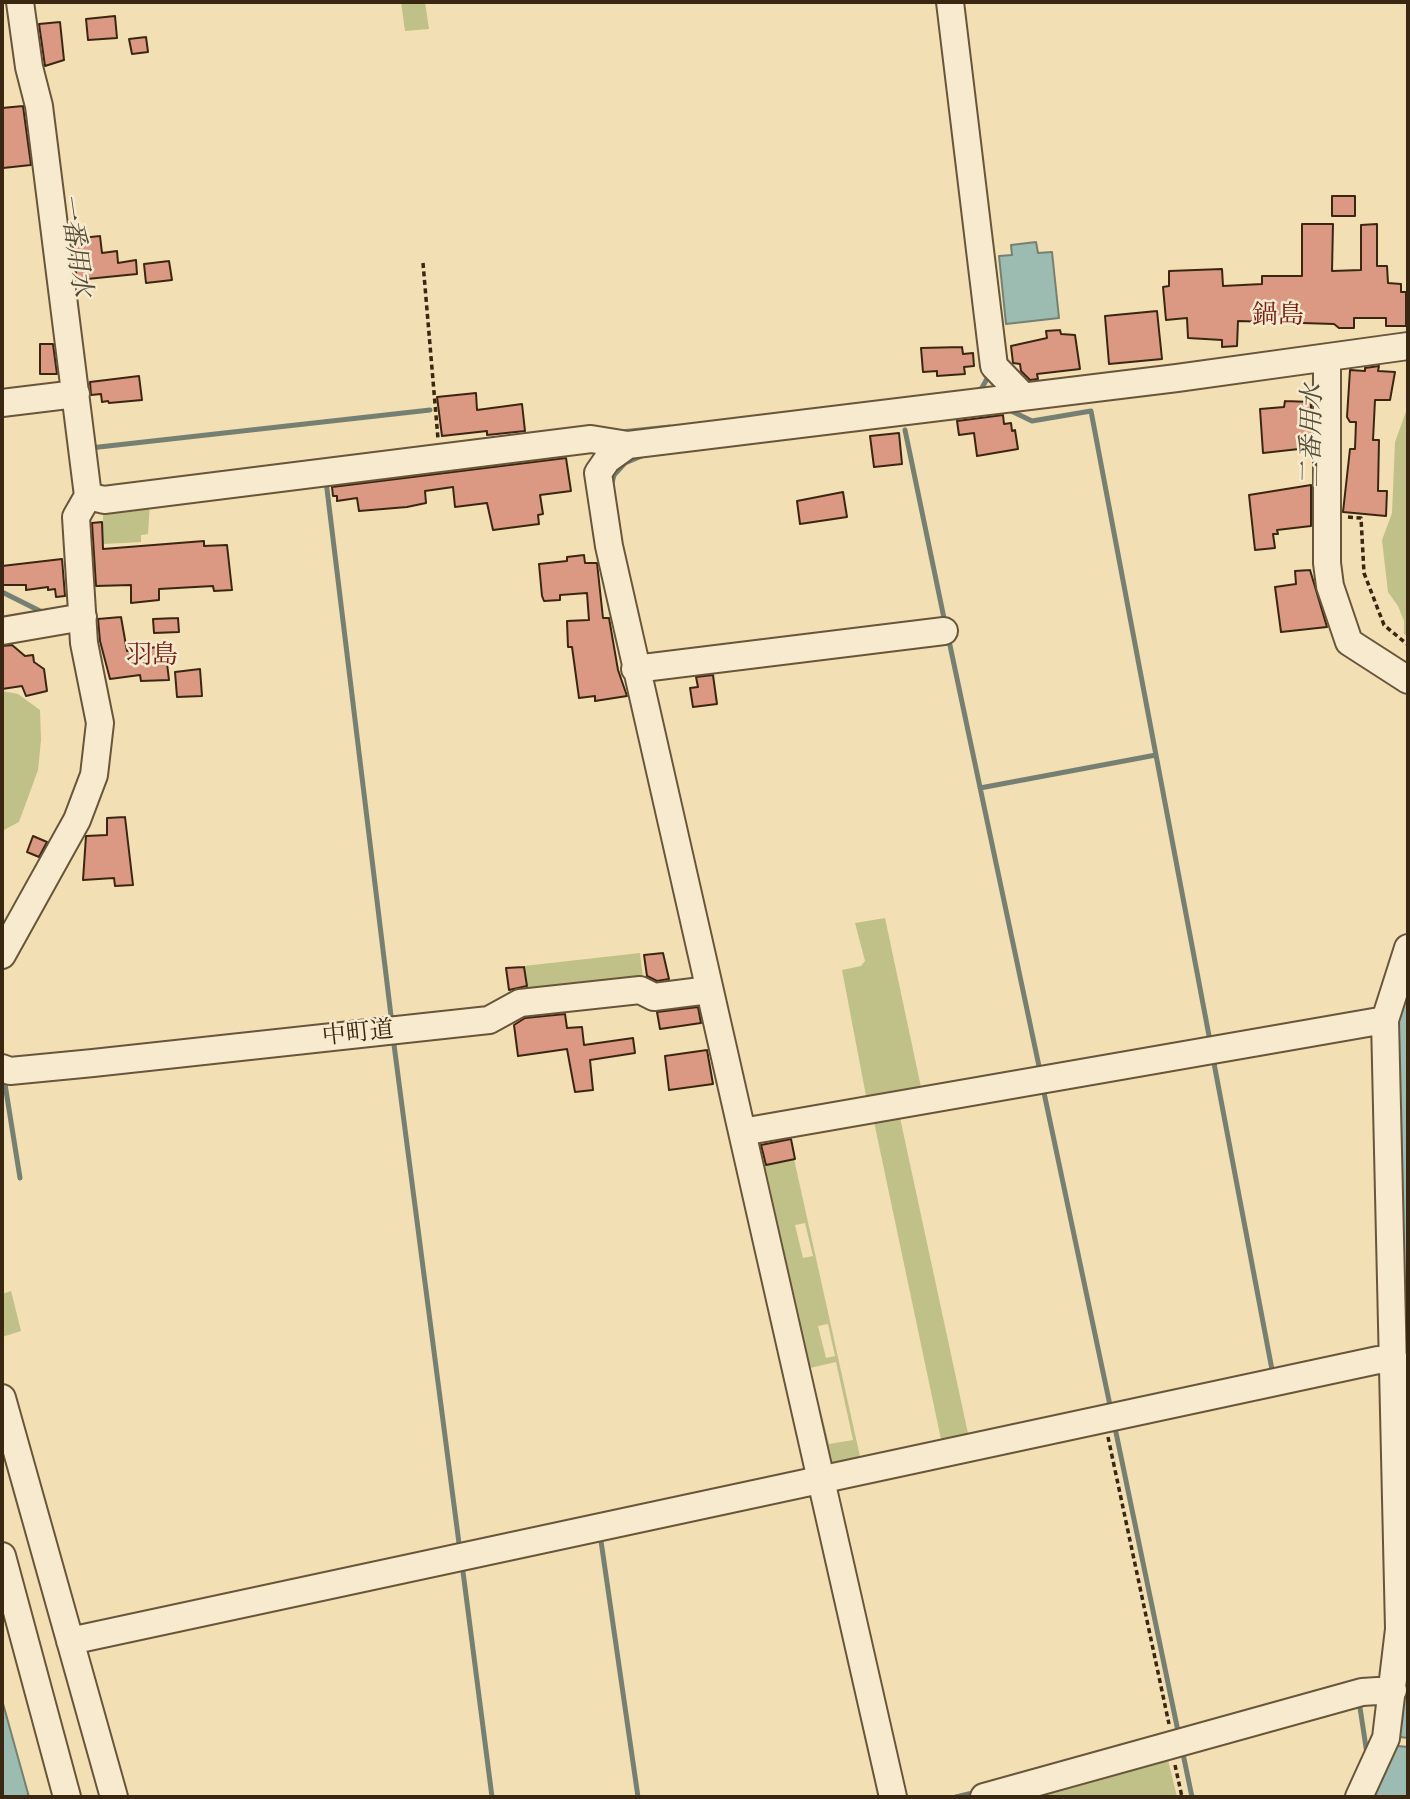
<!DOCTYPE html>
<html>
<head>
<meta charset="utf-8">
<style>
  body { margin:0 }
  #map { position:relative; width:1410px; height:1799px; overflow:hidden; background:#f2dfb3; font-family:"Gentium Book Plus",serif }
  canvas { display:block }
  .frame { position:absolute; inset:0; border:4px solid #3a2712; pointer-events:none }
</style>
</head>
<body>
<div id="map">
<canvas width="1410" height="1799"></canvas>
<div class="frame"></div>
</div>
<script>
const g = document.querySelector('canvas').getContext('2d');
g.lineJoin = 'round';
function fillPath(path, color) { g.fillStyle = color; g.fill(path, 'evenodd'); }
const toPath = rows => new Path2D(rows.map(r => 'M' + r).join(''));
function trace(path, color, width, dash) { g.strokeStyle = color; g.lineWidth = width; g.lineCap = dash ? 'butt' : 'round'; g.setLineDash(dash || []); g.stroke(path); }
function write(font, color, halo, rows, align = 'center') {
  g.font = font + ' "Gentium Book Plus","Noto Serif JP",serif'; g.lineWidth = 5; g.setLineDash([]); g.textBaseline = 'middle'; g.strokeStyle = halo; g.fillStyle = color; for (const [text, x, y, turn = 0] of rows) {
    g.save(); g.translate(x, y); g.rotate((+turn || 0) * Math.PI / 180); g.textAlign = isNaN(turn) ? turn : align; if (halo) g.strokeText(text, 0, 0); g.fillText(text, 0, 0); g.restore();
  }
}
const green = toPath([
  [401,2,425,2,429,29,405,31],
  [1408,406,1408,637,1404,634,1404,621,1398,606,1388,592,1382,540,1392,513,1395,442],
  [150,503,148,534,141,535,141,542,103,544,103,509],
  [2,691,18,694,40,710,41,740,38,770,19,822,2,831],
  [885,918,922,1092,867,1101,842,970,861,966,865,961,855,923],
  [640,953,644,986,527,997,524,966],
  [899,1113,969,1438,942,1444,873,1117],
  [794,1159,861,1461,830,1467,763,1166],
  [805,1223,813,1256,803,1258,795,1225],
  [828,1324,835,1356,826,1358,818,1326],
  [836,1362,853,1440,829,1444,810,1368],
  [11,1291,21,1331,2,1337,2,1294],
  [1168,1760,1177,1797,1015,1797]
]);
const water = toPath([
  [1036,242,1038,253,1052,252,1059,318,1006,324,999,256,1012,255,1011,245,1036,242],
  [1408,979,1408,1738,1400,1737,1394,1731,1394,1028,1408,979],
  [2,1700,29,1797,2,1797,2,1700],
  [1388,1745,1408,1747,1408,1797,1367,1797,1388,1745]
]);
const stream = toPath([
  [979,393,988,377],
  [1007,409,1032,421,1091,411,1210,1041],
  [905,430,945,623],
  [621,432,670,427],
  [90,448,430,410],
  [326,481,392,1024],
  [611,487,614,475,625,463,644,455],
  [2,592,46,614],
  [948,636,1040,1071],
  [980,788,1156,755],
  [393,1037,460,1551],
  [1213,1058,1273,1375],
  [4,1078,20,1178],
  [1043,1088,1111,1410],
  [1114,1423,1179,1736],
  [600,1534,638,1797],
  [462,1564,492,1797],
  [1359,1701,1367,1754],
  [1182,1749,1192,1797],
  [956,1797,977,1792]
]);
const building = toPath([
  [115,16,117,38,88,40,86,19,115,16],
  [60,22,64,60,45,66,39,24,60,22],
  [146,37,148,52,132,54,129,39,146,37],
  [23,106,31,165,3,168,2,108,23,106],
  [1332,196,1355,196,1355,216,1332,216,1332,196],
  [1302,224,1333,224,1332,271,1361,270,1361,225,1377,224,1377,266,1387,266,1388,283,1401,284,1401,292,1406,292,1406,326,1386,326,1386,318,1354,318,1354,328,1339,328,1334,324,1238,321,1237,346,1222,347,1222,340,1188,338,1187,318,1166,320,1163,287,1169,286,1169,271,1222,269,1223,286,1262,284,1262,276,1302,276,1302,224],
  [100,236,102,253,117,251,118,263,136,260,137,274,77,280,72,239,100,236],
  [169,261,172,280,146,283,144,264,169,261],
  [1157,311,1162,359,1109,364,1105,316,1157,311],
  [1060,330,1061,334,1075,335,1080,369,1037,374,1038,379,1030,380,1021,371,1020,364,1013,363,1011,346,1047,338,1046,331,1060,330],
  [40,344,53,344,57,374,40,374,40,344],
  [962,347,963,354,973,353,974,366,964,367,965,374,937,376,937,371,923,372,921,348,962,347],
  [1379,366,1378,371,1395,372,1390,400,1375,400,1373,440,1379,440,1378,491,1387,491,1386,516,1343,512,1350,449,1355,449,1356,422,1350,422,1347,417,1350,370,1365,371,1365,368,1379,366],
  [139,376,142,400,109,403,108,401,102,402,101,394,91,395,90,382,139,376],
  [476,393,477,410,522,404,525,431,487,435,487,431,442,436,437,397,476,393],
  [1285,401,1311,402,1311,436,1306,436,1308,448,1263,453,1260,409,1284,407,1285,401],
  [1003,415,1004,424,1011,423,1012,431,1015,430,1018,449,977,456,974,433,959,435,957,421,1003,415],
  [899,433,902,464,874,467,870,436,899,433],
  [566,458,571,491,540,495,543,514,538,515,539,524,493,530,487,503,455,507,453,487,425,491,426,503,407,507,359,511,357,498,337,501,337,496,333,496,332,487,566,458],
  [1311,485,1311,526,1277,530,1278,534,1273,534,1275,548,1255,550,1249,495,1311,485],
  [843,492,847,517,800,524,797,501,843,492],
  [102,522,103,549,204,541,204,546,227,545,232,590,214,591,213,586,159,589,159,600,131,603,131,585,96,586,92,523,102,522],
  [584,555,585,563,597,563,603,618,609,618,618,670,627,696,595,701,595,696,579,698,572,647,568,647,567,621,589,620,587,593,560,595,560,600,544,601,542,596,539,564,567,561,567,557,584,555],
  [62,559,65,596,56,597,55,589,48,590,48,587,26,590,26,585,2,585,2,566,62,559],
  [1310,570,1327,627,1281,632,1275,587,1296,584,1295,571,1310,570],
  [121,617,127,651,165,646,169,680,141,681,140,675,110,679,100,641,98,619,121,617],
  [178,618,179,632,154,633,153,619,178,618],
  [12,645,25,656,33,655,34,662,44,669,47,691,26,696,22,686,2,689,2,646,12,645],
  [200,669,202,696,177,697,175,672,200,669],
  [713,675,717,704,693,707,690,688,698,687,696,677,713,675],
  [125,817,133,885,115,886,114,878,83,880,86,836,107,835,107,818,125,817],
  [33,836,47,842,39,857,27,852,33,836],
  [663,953,669,979,657,981,647,976,644,955,663,953],
  [524,967,527,986,509,990,506,968,524,967],
  [698,1007,701,1023,660,1029,657,1012,698,1007],
  [565,1014,567,1028,582,1027,584,1045,633,1038,635,1053,590,1060,593,1090,575,1092,567,1049,518,1056,514,1025,525,1018,565,1014],
  [707,1050,713,1084,669,1090,665,1056,707,1050],
  [791,1139,795,1159,766,1165,761,1145,791,1139]
]);
const path = toPath([
  [423,263,438,439],
  [1348,517,1361,518,1364,573,1384,625,1408,645],
  [1108,1437,1169,1724],
  [1175,1765,1182,1797]
]);
const minor = toPath([
  [20,2,29,67,39,106,88,496],
  [950,2,994,366,1022,395],
  [1327,359,1327,563,1330,586,1349,642,1408,680],
  [2,403,76,394],
  [628,445,607,460,598,473,609,546,893,1797],
  [88,496,104,500,591,439,628,445,1177,378,1408,346],
  [2,631,83,617],
  [635,669,944,631],
  [2,955,77,820,94,775,100,723,84,643,76,517,88,496],
  [2,1068,10,1071,93,1063,489,1020,520,1003,640,990,654,997,709,990],
  [742,1132,1385,1020],
  [2,1398,114,1797],
  [2,1556,67,1797],
  [70,1641,1378,1360,1395,1361],
  [984,1797,1362,1692,1393,1690],
  [1359,1797,1386,1738,1399,1629,1385,1020,1408,948]
]);
const streetNames = [
  ["中町道",358,1034,-6]
];
const waterNames = [
  ["一番用水",74,245,82],
  ["二番用水",1313,436,-89]
];
const neighbourhoodNames = [
  ["鍋島",1278,316],
  ["羽島",152,656]
];
fillPath(green, '#c0c089');
fillPath(water, '#9cbcb2');
trace(water, '#758072', 2);
trace(stream, '#758072', 5);
fillPath(building, '#db9883');
trace(building, '#3a2712', 2);
trace(minor, '#68553a', 30);
trace(path, '#3a2712', 3.5, [5, 3.5]);
trace(minor, '#f7eace', 26);
write('24px', '#3a2712', '#f7eace', streetNames);
write('italic 26px', '#524c3a', '#f7eace', waterNames);
write('26px', '#7a1f14', '#f7eace', neighbourhoodNames);
</script>
</body>
</html>
